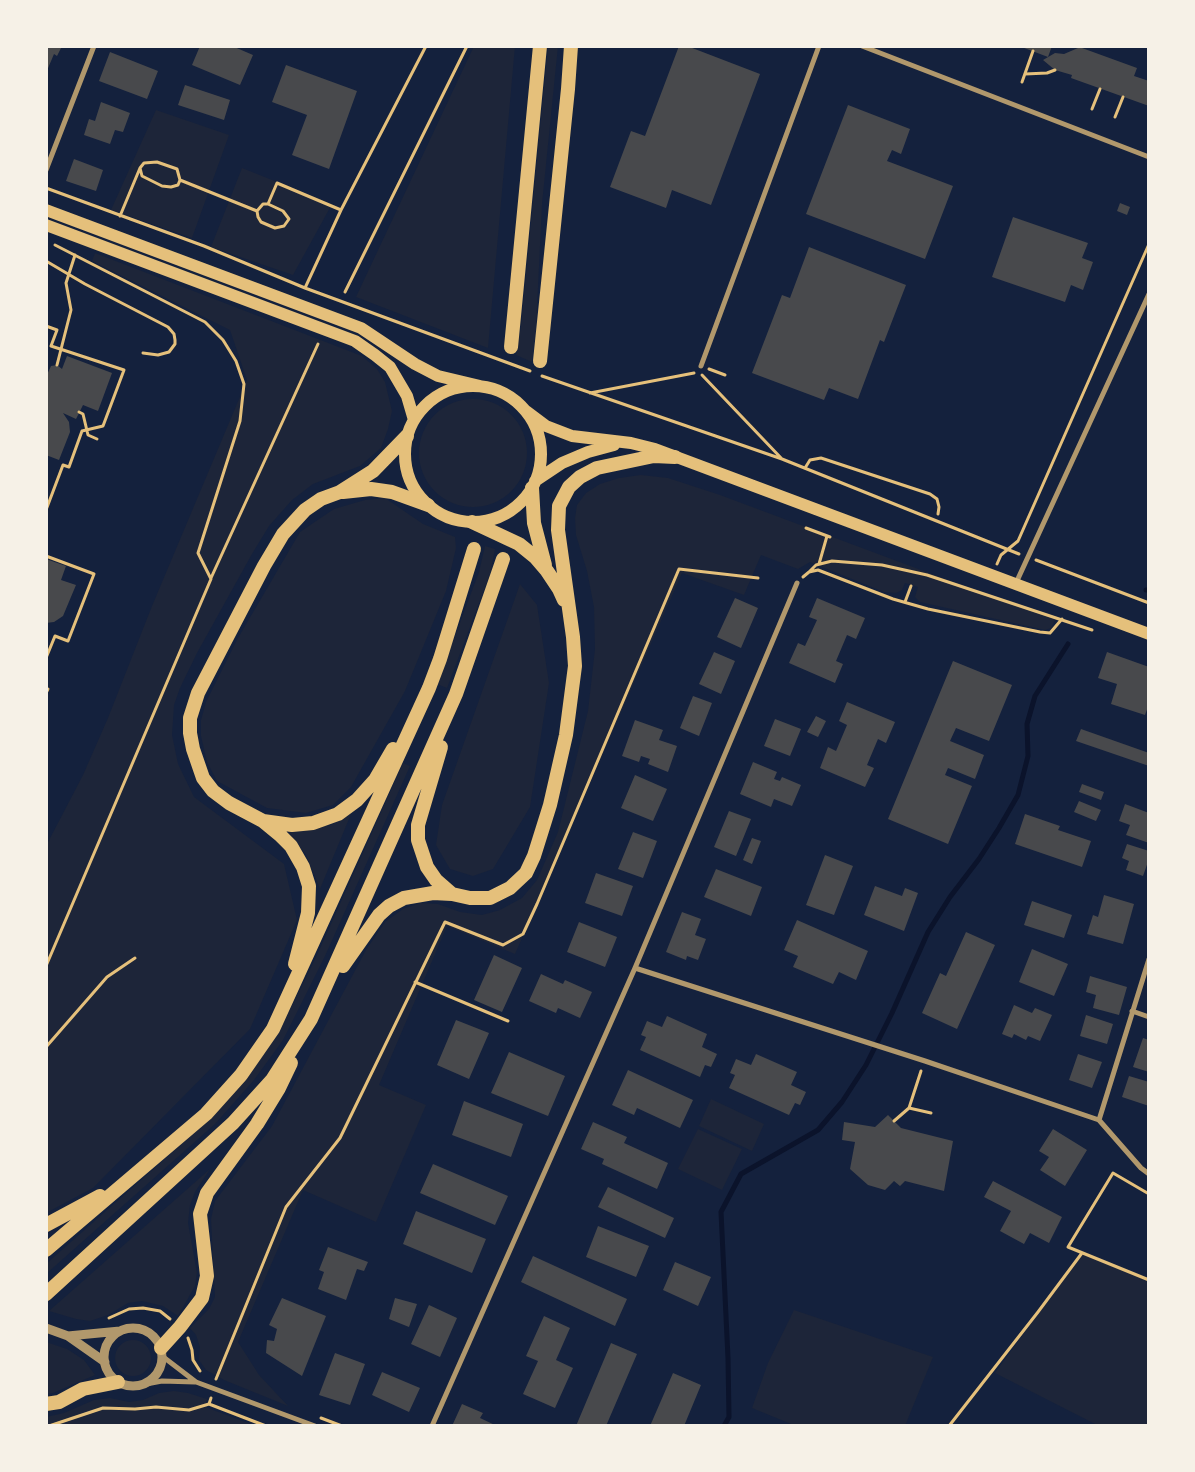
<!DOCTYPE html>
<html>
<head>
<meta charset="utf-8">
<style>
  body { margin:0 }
  #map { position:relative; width:1195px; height:1472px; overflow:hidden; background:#14213d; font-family:Commissioner,sans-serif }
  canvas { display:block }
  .frame { position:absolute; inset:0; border:48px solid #f6f1e7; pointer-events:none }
</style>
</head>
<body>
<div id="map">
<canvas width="1195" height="1472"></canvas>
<div class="frame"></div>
</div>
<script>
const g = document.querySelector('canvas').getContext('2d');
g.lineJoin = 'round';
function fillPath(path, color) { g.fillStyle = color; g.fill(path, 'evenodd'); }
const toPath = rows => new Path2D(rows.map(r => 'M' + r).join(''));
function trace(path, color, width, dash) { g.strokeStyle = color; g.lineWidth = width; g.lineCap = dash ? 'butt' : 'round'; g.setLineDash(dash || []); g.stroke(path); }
const green = toPath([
  [474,46,515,46,488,348,356,297],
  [548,46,558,46,542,204,536,329,532,362,516,355,521,326],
  [156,110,229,135,192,238,111,210],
  [242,168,332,204,293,275,211,247],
  [95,253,362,356,377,369,385,382,392,411,388,429,381,448,360,466,313,484,292,500,269,526,252,554,197,653,180,688,174,705,172,735,178,764,194,797,284,864,297,920,250,1029,93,1188,46,1213,46,846,83,775,108,718,152,606,247,380,230,330,92,261],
  '419 453a54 54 0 1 1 108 0a54 54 0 1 1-108 0Z',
  [641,475,668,478,720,495,1055,620,1051,628,1045,630,920,602,915,597,918,587,905,583,902,590,896,593,884,592,810,562,798,569,761,555,744,595,682,573,515,954,447,926,379,1085,426,1105,376,1222,303,1190,238,1342,259,1375,288,1406,224,1380,206,1370,199,1360,200,1347,196,1335,190,1328,209,1309,215,1297,211,1219,215,1201,272,1126,366,950,385,922,403,909,420,903,438,904,460,912,482,915,500,910,522,898,537,880,558,832,588,711,595,649,594,607,587,571,576,535,575,518,577,505,586,493,600,484,619,478],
  [385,498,423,524,455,537,456,548,446,591,405,691,351,787,333,805,306,813,267,808,217,781,207,762,201,736,201,720,206,702,238,638,300,532,334,509,365,500],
  [485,546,495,549,490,574,447,688,437,684,479,572],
  [520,584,537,605,549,683,530,807,493,869,473,876,450,869,436,845,442,805],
  [403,763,410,766,325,956,283,1040,254,1080,215,1124,46,1274,46,1264,210,1119,248,1075,277,1036,318,953],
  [351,814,320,889,306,855,288,831,331,825],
  [711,1099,764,1124,752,1151,699,1126],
  [698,1129,742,1149,722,1190,678,1169],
  [210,1169,195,1192,190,1205,188,1223,197,1273,195,1286,178,1316,163,1306,142,1301,128,1303,108,1315,90,1321,76,1319,49,1311],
  [1082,1253,1149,1280,1149,1426,1099,1426,995,1373],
  [794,1310,933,1357,905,1426,796,1426,752,1408,768,1363],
  '115 1358a18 18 0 1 1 36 0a18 18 0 1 1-36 0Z',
  [46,1342,67,1349,84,1360,95,1375,53,1393,46,1394],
  [174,1391,188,1393,207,1399,205,1407,256,1426,46,1426,46,1417,64,1413,94,1400,110,1398,129,1402,143,1400,159,1393]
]);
const stream = toPath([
  [1146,590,1149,590],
  [724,1426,729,1417,728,1358,721,1212,741,1174,818,1130,842,1102,866,1065,892,1013,928,932,950,897,979,859,999,828,1018,795,1028,756,1027,724,1035,696,1068,644]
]);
const building = toPath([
  [46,46,62,46,57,56,54,54,46,73],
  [200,46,232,46,253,55,240,85,192,65],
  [679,46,687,46,760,74,711,205,672,190,666,208,610,187,631,131,645,136],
  [1019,46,1052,46,1048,57],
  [1078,48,1082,48,1137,68,1134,76,1149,81,1149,106,1071,78,1072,75,1055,70,1043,60,1055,53,1064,54],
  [110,52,158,71,147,99,99,81],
  [286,65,357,91,329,169,292,155,307,115,272,102],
  [185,85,230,100,224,120,178,105],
  [101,102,130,113,123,132,115,130,110,144,84,135,89,119,95,121],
  [848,105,910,129,901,154,892,150,887,161,953,186,925,259,806,214],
  [74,159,103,170,96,191,66,181],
  [1120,203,1130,207,1127,215,1117,211],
  [1013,217,1088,243,1082,258,1093,262,1083,290,1071,285,1065,302,992,277],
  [809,247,906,285,884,342,880,340,858,399,829,388,824,400,752,373,782,295,790,298],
  [67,356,112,373,98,411,83,405,76,419,63,413,69,422,70,432,59,460,46,455,46,377,51,366,57,365,62,369],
  [46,559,66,566,61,580,76,585,63,616,54,622,46,623],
  [735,598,758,608,741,648,717,637],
  [817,598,865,618,856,639,847,635,836,661,843,664,835,683,789,663,798,643,805,646,817,620,809,617],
  [714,652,735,661,721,694,699,684],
  [1107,652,1149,667,1149,704,1145,715,1111,704,1117,684,1098,678],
  [953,661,1012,685,989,741,956,728,950,741,984,755,975,779,948,768,945,775,972,786,948,844,888,819],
  [693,696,712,703,699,736,680,728],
  [847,702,895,722,886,743,878,739,867,765,874,768,865,787,820,768,828,747,836,751,847,725,839,721],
  [816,716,826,721,818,737,807,732],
  [775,719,801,729,790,756,764,746],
  [635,720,663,730,659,740,677,746,668,772,648,764,650,759,641,756,639,762,622,756],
  [1081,729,1149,753,1149,766,1076,741],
  [753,762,777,772,774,779,780,781,782,777,801,785,792,806,774,799,771,807,740,794],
  [635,775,667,789,653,821,621,808],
  [1082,784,1104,792,1101,800,1079,792],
  [1079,801,1101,810,1096,821,1074,812],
  [1125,804,1149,813,1149,843,1126,835,1130,825,1119,821],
  [729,811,751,819,736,856,714,847],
  [1025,814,1060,826,1058,830,1091,841,1082,867,1015,844],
  [633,832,657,841,643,878,618,869],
  [752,838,761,841,752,864,743,860],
  [1127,844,1149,851,1149,859,1143,876,1126,870,1129,861,1122,858],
  [825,855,853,866,834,915,806,905],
  [716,869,762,887,751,916,704,897],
  [596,873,633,886,622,916,585,903],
  [875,886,902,896,905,888,918,893,904,931,864,915],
  [1104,895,1134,904,1123,944,1087,934,1093,915,1098,917],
  [1032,901,1072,915,1064,938,1024,925],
  [682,912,701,919,695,935,706,939,698,960,687,956,686,960,666,952],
  [797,920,868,951,856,980,839,972,833,984,793,967,798,956,784,950],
  [579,922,617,937,605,967,567,952],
  [966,932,995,945,957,1029,922,1013,940,973,946,976],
  [1032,949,1068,964,1054,996,1019,982],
  [494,955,522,968,502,1012,474,1000],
  [541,974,563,984,565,980,592,992,580,1018,558,1008,556,1013,529,1001],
  [1090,976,1127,987,1119,1015,1093,1008,1096,995,1086,992],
  [1014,1005,1032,1013,1035,1008,1052,1015,1040,1041,1028,1036,1026,1040,1014,1034,1012,1038,1002,1034],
  [1086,1015,1113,1024,1107,1044,1080,1036],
  [667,1016,707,1034,702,1047,717,1054,711,1067,705,1065,700,1077,640,1050,646,1037,641,1035,647,1021,662,1027],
  [456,1020,489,1033,469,1079,437,1065],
  [1143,1038,1149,1040,1149,1072,1133,1067],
  [509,1052,565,1076,548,1116,491,1093],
  [756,1054,797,1072,791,1085,806,1092,800,1105,795,1103,789,1115,729,1088,735,1075,730,1073,736,1059,751,1065],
  [1078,1054,1102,1062,1092,1088,1069,1080],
  [628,1070,693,1100,680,1128,637,1108,634,1115,612,1105],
  [1129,1076,1149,1082,1149,1106,1122,1097],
  [464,1101,523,1124,511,1157,452,1135],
  [888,1115,901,1128,953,1141,944,1191,905,1181,900,1186,894,1181,885,1190,868,1185,850,1169,855,1142,842,1140,844,1122,875,1127],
  [593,1122,627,1137,624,1143,668,1163,657,1189,602,1164,604,1159,581,1149],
  [1053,1129,1087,1150,1065,1186,1040,1170,1049,1157,1039,1151],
  [433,1164,508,1196,495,1225,420,1193],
  [993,1181,1062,1217,1049,1243,1030,1233,1024,1244,1000,1231,1011,1211,984,1197],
  [608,1187,674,1218,665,1238,598,1207],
  [416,1211,486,1239,472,1273,403,1244],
  [598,1226,649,1246,636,1277,586,1257],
  [328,1247,368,1262,364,1271,357,1269,346,1300,318,1289,324,1272,319,1270],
  [533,1256,627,1299,615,1326,521,1282],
  [675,1262,711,1277,698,1306,663,1290],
  [282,1298,326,1316,302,1376,266,1353,267,1340,274,1341,277,1329,269,1325],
  [395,1298,417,1304,409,1327,389,1319],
  [429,1305,457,1318,440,1357,411,1344],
  [544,1316,570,1328,556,1360,573,1368,555,1408,523,1394,538,1361,526,1356],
  [611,1343,637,1354,606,1426,576,1426],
  [335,1353,365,1364,350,1405,319,1395],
  [382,1372,420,1388,409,1412,372,1395],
  [673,1373,701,1385,684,1426,650,1426],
  [462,1404,483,1413,480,1418,497,1426,452,1426]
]);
const path = toPath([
  [1025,74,1047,73,1055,70],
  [1022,82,1033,51],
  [1092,109,1100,89],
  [1115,117,1123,97],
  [180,180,257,211,258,217,261,222,275,228,284,226,289,219,283,211,268,204,263,204,257,211],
  [46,188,204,246,305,288,530,371],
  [268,204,277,183,341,210],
  [120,216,140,168,144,163,157,162,177,169,180,180,178,185,171,187,162,186,142,176,140,168],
  [46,261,85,284,168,327,174,334,175,340,175,344,169,352,158,355,143,353],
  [305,288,341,210,426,46],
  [345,292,467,46],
  [46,326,57,330,51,346,124,370,103,426,82,431,69,467,63,465,46,510],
  [57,365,71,310,66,283,75,255],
  [709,369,725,375],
  [702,375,782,459],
  [542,376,782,459,1019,554],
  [590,393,694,373],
  [79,412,83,414,88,435,97,439],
  [805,468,810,460,821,458,930,494,937,499,939,507,938,514],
  [806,528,830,537],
  [46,556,94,574,68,641,55,636,46,658],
  [1036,560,1149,603],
  [819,564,827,536],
  [997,564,1001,555,1018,541,1149,244],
  [809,572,816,565,832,561,882,565,927,575,1092,630],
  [803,577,809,572,818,570,893,599,928,609,1040,632,1050,633,1062,619],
  [211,578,318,344],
  [905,602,911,586],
  [46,688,48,689,46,693],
  [46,966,211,579,198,553,240,421,244,384,236,361,223,340,205,322,55,245],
  [415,982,508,1021],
  [46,1047,107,977,135,958],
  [909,1108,931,1113],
  [894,1121,909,1108,921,1071],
  [1149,1194,1113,1173,1068,1247,1149,1280],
  [109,1318,129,1309,143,1308,160,1311,170,1319],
  [188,1338,192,1350,193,1360,200,1371],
  [216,1379,286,1207,340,1138,445,922,503,945,523,934,537,904,679,569,758,578],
  [211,1398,209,1404,266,1426],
  [321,1418,342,1426],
  [49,1426,103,1408,135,1409,156,1407,189,1410,209,1404],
  [949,1426,1038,1312,1082,1253]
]);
const minor = toPath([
  [862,46,1149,157],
  [46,170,94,46],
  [701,366,819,46],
  [1016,583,1149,294],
  [635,968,925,1061,1099,1120,1141,1168,1149,1174],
  [1132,1011,1149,1017],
  [1099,1120,1149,959],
  [162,1356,196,1382,315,1426],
  [141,1385,162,1381,195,1382],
  [432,1426,635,968,797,583]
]);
const tertiary = toPath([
  [46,1328,68,1336,105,1362],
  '104 1357a29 29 0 1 1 58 0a29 29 0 1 1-58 0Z',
  [68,1336,120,1331]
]);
const primary = toPath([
  [46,210,361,328,415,364,438,376,480,386],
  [46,225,355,341,375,355,390,367,407,396,414,420],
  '405 454a68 68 0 1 1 136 0a68 68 0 1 1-136 0Z',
  [526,411,546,426,572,436,631,443,655,449,1149,634],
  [535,481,562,463,588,452,614,445]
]);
const trunk = toPath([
  [511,347,540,46],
  [540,361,568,89,571,46],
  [532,488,534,523,545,565],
  [343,492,371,489,392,492,428,505],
  [472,522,519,544,535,557,547,571,559,589,564,600],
  [441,747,418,825,418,840,427,867,436,880,452,894],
  [263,821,292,825,313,823,338,814,357,800,375,780,393,749],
  [295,964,308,913,309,886,303,867,291,846,280,835,263,821,229,803,213,791,203,778,193,749,190,733,190,718,198,693,264,566,283,534,305,510,321,499,340,492,373,471,407,436],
  [343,966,379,915,389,906,404,898,433,893,452,894,470,898,490,898,510,888,526,873,534,856,550,805,566,735,575,666,573,637,558,530,559,506,569,487,580,477,597,468,654,456,675,457],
  [46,1225,100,1196],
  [46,1250,206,1114,241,1075,273,1029,429,688,440,659,474,549],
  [46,1294,233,1123,272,1080,311,1019,456,694,503,559],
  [161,1348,180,1327,202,1298,207,1276,200,1214,207,1193,257,1124,279,1088,291,1063],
  [46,1404,59,1402,83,1389,118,1382]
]);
fillPath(green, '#1d2539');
trace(stream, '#0b132b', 5);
fillPath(building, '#48494c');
trace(path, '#e5c07b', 3);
trace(minor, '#b1986c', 5);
trace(tertiary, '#b1986c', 9);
trace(primary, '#e5c07b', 12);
trace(trunk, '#e5c07b', 14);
</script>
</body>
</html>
